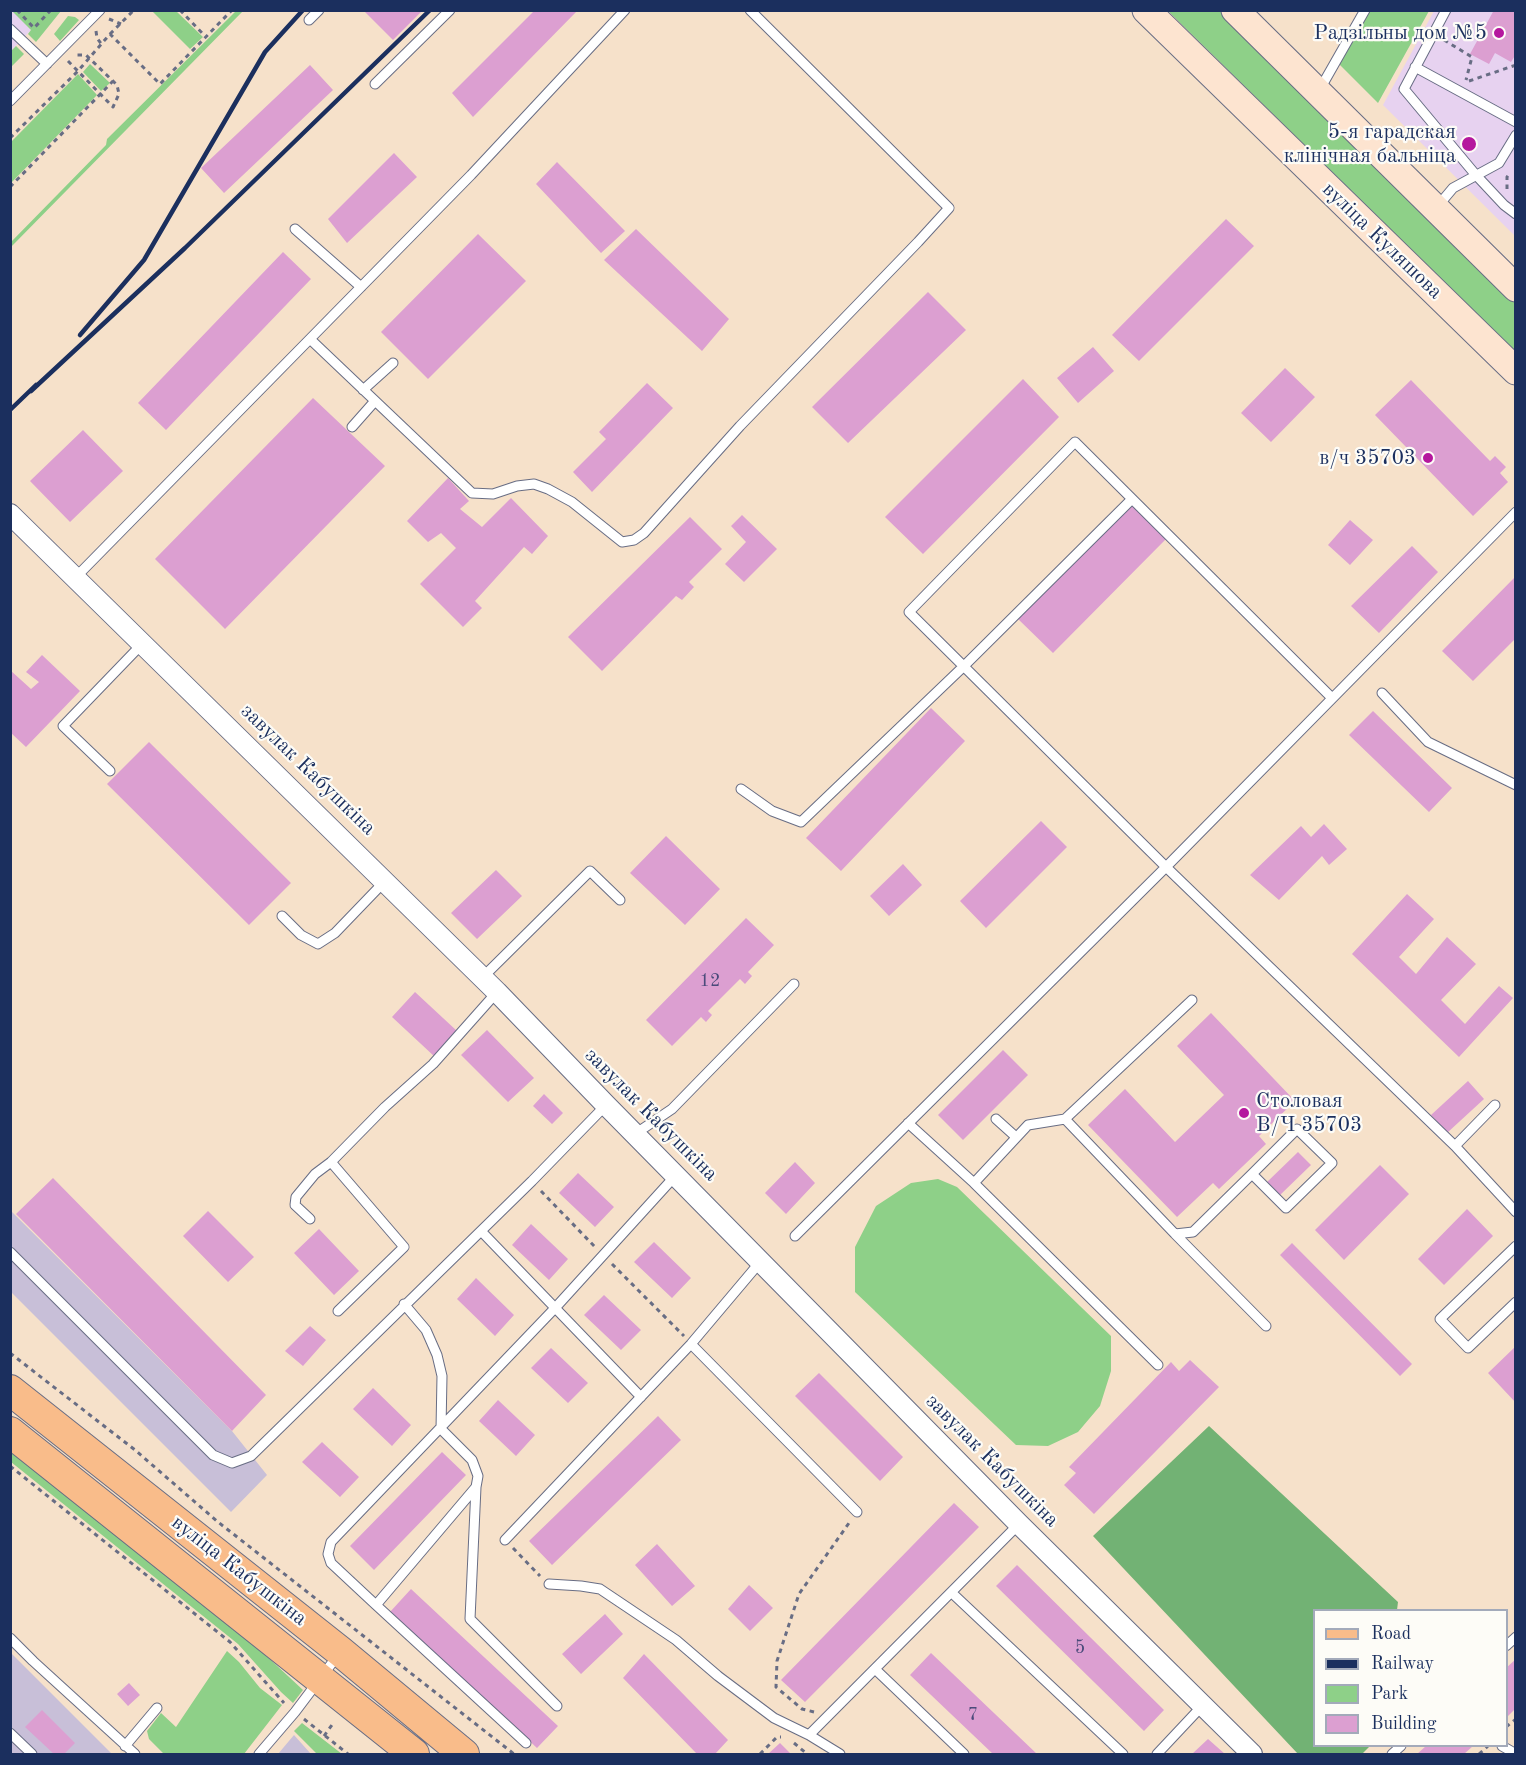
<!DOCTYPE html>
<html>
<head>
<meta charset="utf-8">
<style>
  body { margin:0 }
  #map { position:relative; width:1526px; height:1765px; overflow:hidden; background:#f6e1ca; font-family:"Old Standard TT",serif }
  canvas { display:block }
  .frame { position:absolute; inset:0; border:12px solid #1b2f5e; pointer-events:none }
  .legend { position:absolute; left:1313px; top:1609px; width:195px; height:138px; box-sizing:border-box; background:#fdfcf7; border:2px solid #a3aaba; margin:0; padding:8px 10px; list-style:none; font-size:18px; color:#1b2f5e }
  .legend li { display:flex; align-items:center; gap:12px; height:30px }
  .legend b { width:30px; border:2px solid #a3aaba }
</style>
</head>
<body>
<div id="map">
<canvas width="1526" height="1765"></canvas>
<div class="frame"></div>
<ul class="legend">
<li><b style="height:8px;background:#f9bc8a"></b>Road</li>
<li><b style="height:8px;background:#1b2f5e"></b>Railway</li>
<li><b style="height:16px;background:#8ed088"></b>Park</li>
<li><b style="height:16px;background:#dc9fd1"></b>Building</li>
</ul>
</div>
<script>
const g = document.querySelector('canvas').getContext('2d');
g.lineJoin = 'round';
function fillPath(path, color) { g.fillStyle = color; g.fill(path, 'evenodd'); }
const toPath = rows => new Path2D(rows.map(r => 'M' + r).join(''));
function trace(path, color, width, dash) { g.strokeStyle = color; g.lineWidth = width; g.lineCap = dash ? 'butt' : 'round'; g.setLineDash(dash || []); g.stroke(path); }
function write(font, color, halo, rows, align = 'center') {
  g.font = font + ' "Old Standard TT",serif'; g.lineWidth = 4.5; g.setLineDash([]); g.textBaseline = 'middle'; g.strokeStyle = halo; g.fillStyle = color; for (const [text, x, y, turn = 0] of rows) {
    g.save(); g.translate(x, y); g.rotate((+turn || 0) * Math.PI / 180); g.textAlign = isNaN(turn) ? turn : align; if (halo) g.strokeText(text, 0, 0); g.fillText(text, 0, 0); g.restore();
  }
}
const built = toPath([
  [12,10,31,30,11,51,10,11],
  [1434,11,1515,11,1515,236,1383,105]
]);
const industrial = toPath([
  [10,1210,232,1431,267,1475,231,1512,11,1292],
  [11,1653,112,1754,11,1754],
  [294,1735,311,1754,278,1754]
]);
const green = toPath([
  [12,11,61,11,36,42,28,34,31,30],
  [152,11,176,11,203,37,190,49],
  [236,11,243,11,11,247,11,242,106,145,107,139],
  [1168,11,1223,11,1515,297,1515,352],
  [1370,11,1429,11,1378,103,1339,64],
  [68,16,75,17,79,20,60,41,54,34],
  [16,46,24,54,11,67,11,51],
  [90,64,110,83,101,91,83,72],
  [78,74,97,95,11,183,11,142],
  [938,1179,957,1187,1111,1336,1111,1371,1100,1406,1078,1432,1048,1446,1016,1445,855,1292,855,1247,876,1206,911,1183],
  [10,1450,244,1635,303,1690,293,1703,281,1692,238,1644,11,1462],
  [227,1651,239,1662,260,1688,282,1705,244,1754,164,1754,149,1739,147,1731,161,1713,176,1727],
  [302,1723,342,1754,317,1754,294,1731]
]);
const forest = toPath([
  [1209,1426,1398,1602,1397,1610,1314,1610,1314,1746,1370,1746,1362,1754,1298,1754,1093,1536]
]);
const building = toPath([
  [363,10,423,10,393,40],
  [535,10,578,10,473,117,452,93],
  [1494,10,1516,10,1516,54,1511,62,1495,53,1489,64,1470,54],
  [310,65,333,90,224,193,201,168],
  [394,153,417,177,347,243,328,219],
  [557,162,625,231,601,253,536,184],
  [1226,219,1254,246,1139,361,1112,335],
  [636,229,729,319,702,351,604,260],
  [478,234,526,281,428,379,381,332],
  [283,252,311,279,166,430,138,403],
  [928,292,966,330,848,443,812,407],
  [1093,347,1114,371,1078,403,1057,378],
  [1285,368,1315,397,1271,442,1241,413],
  [1023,379,1059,417,923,554,885,517],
  [1411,380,1490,461,1495,456,1506,467,1500,473,1508,482,1473,516,1375,415],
  [647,383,673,408,592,492,573,472,606,439,599,432],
  [313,398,385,466,225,629,155,559],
  [83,430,123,471,70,522,30,481],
  [448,478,469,501,460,509,482,527,511,498,548,536,532,554,524,547,475,601,482,608,463,627,420,584,456,548,441,533,428,542,407,521],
  [1132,502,1167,538,1053,653,1017,618],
  [742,515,777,549,744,582,725,564,746,542,731,526],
  [690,517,722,549,689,582,694,587,682,600,676,596,602,671,568,637],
  [1350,520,1373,540,1350,565,1328,545],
  [1412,546,1438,572,1379,633,1351,606],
  [1516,576,1516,638,1473,681,1442,651],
  [42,655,80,691,26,747,10,732,10,670,31,689,39,682,26,672],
  [931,708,965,741,841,871,806,838],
  [1373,711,1452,788,1429,812,1349,735],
  [149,742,291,883,249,925,107,784],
  [1041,821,1067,847,986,928,960,901],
  [1324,824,1347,849,1329,865,1322,856,1279,900,1250,875,1301,826,1311,837],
  [666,836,720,889,685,925,630,873],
  [903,864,922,885,889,916,870,896],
  [496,870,522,896,477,939,451,913],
  [1407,894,1434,919,1399,957,1416,974,1447,937,1476,964,1441,1000,1465,1024,1499,986,1513,998,1459,1057,1352,954],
  [746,918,774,945,748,972,752,976,745,984,740,979,708,1011,712,1015,706,1022,701,1017,672,1046,646,1020],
  [415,992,457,1031,435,1057,392,1017],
  [1211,1013,1295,1101,1259,1136,1266,1144,1219,1189,1213,1183,1177,1217,1088,1125,1125,1089,1175,1142,1224,1095,1177,1046],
  [487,1030,534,1078,508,1102,461,1055],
  [1003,1050,1028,1075,963,1140,938,1115],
  [1468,1081,1484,1099,1447,1133,1431,1115],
  [544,1094,563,1113,552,1124,533,1106],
  [1298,1152,1311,1165,1278,1197,1265,1184],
  [795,1162,815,1183,786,1214,765,1193],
  [1380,1165,1409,1194,1344,1260,1315,1230],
  [578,1173,614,1207,595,1227,559,1193],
  [53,1178,266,1395,232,1431,16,1214],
  [1467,1209,1493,1236,1444,1285,1418,1259],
  [208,1211,254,1257,228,1282,183,1236],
  [531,1224,568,1259,549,1280,512,1245],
  [319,1229,359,1271,334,1295,294,1253],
  [654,1242,691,1278,672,1298,634,1262],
  [1292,1243,1412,1364,1400,1376,1280,1255],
  [476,1278,514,1315,495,1336,457,1299],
  [604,1295,641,1330,621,1350,584,1315],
  [310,1326,326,1340,303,1366,285,1351],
  [1516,1346,1516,1403,1488,1373],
  [551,1348,588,1383,568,1403,531,1368],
  [1190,1360,1219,1387,1094,1514,1064,1485,1076,1473,1069,1467,1171,1362,1179,1371],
  [819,1373,903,1457,880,1481,795,1396],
  [373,1388,411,1425,392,1446,353,1409],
  [498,1400,535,1435,516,1456,479,1421],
  [658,1416,681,1440,552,1565,529,1541],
  [322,1442,359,1477,340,1497,302,1462],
  [442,1452,466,1475,374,1570,350,1546],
  [954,1503,979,1527,805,1702,781,1680],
  [657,1544,695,1586,672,1606,635,1565],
  [1017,1565,1164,1710,1144,1731,996,1586],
  [749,1585,773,1608,750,1631,728,1609],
  [411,1589,558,1726,537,1748,390,1612],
  [605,1614,623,1634,581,1674,562,1654],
  [931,1653,1037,1754,993,1754,910,1675],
  [644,1654,728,1740,715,1754,697,1754,623,1678],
  [1516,1659,1516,1708,1506,1718,1506,1668],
  [129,1683,140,1695,128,1706,117,1694],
  [42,1710,75,1743,64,1754,54,1754,25,1727],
  [1208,1739,1225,1754,1192,1754],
  [780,1743,791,1754,768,1754],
  [1426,1746,1473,1746,1464,1754,1417,1754]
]);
const path = toPath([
  [17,10,34,28,51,10],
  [180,10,206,37],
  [109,19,121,24],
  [96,31,97,38,102,45],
  [110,34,134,10],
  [1444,40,1472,57,1466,80],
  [68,61,113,107,119,94,117,85,86,55,74,55],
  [1469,81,1516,65],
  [10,138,78,71,110,34,160,84,232,10],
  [10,187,113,81],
  [1507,189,1507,177,1510,173],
  [541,1191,595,1247],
  [612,1264,684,1336],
  [10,1353,135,1450,218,1522,514,1754],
  [10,1466,230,1642,284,1703],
  [513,1548,540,1576],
  [814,1712,802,1709,776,1687,777,1661,799,1594,849,1523],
  [304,1719,348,1754],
  [1506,1727,1516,1719],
  [324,1736,334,1722],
  [794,1743,807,1754],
  [760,1754,777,1737,781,1737],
  [1479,1754,1488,1746]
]);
const lane = toPath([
  [1446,10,1404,89,1475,174,1504,205,1516,214],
  [309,20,319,10],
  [10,29,47,64],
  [1415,67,1516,122],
  [375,84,450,10],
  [1320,89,1365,10],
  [10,101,100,10],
  [1437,207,1453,188,1499,163,1516,135],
  [295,229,361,287],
  [310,339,472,493,493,494,517,486,534,484,548,489,572,502,622,542,634,540,644,533,740,426,918,242,949,208,750,10],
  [363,390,393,363],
  [352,427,375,401],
  [76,577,471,175,625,10],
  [1382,693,1428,742,1516,785],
  [1332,698,1075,442,909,612,1166,867,1455,1146],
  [110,771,63,726,143,643],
  [741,789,772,811,801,822,964,666,1132,499],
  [282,916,301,935,318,944,335,933,386,880],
  [483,977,590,871,620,900],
  [1495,1105,1455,1146,1516,1212],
  [996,1119,1016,1137],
  [1065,1119,1175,1234,1193,1232,1252,1174,1297,1129,1332,1163,1286,1208,1252,1174],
  [908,1123,974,1183,1158,1365],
  [635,1134,672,1109,794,984],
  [331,1162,404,1247,338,1311],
  [974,1183,1028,1125,1065,1119,1192,1000],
  [310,1219,295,1205,296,1197,315,1174,331,1162,385,1107,433,1064,497,992],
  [481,1231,641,1397],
  [1175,1234,1266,1326],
  [795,1236,1166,867,1516,512],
  [1516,1246,1440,1319,1468,1348,1516,1302],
  [10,1252,213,1455,232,1463,251,1456,532,1181,606,1105],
  [404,1304,426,1330,437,1355,442,1376,441,1429,472,1460,478,1476,476,1487,376,1605,526,1743],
  [691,1344,857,1512],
  [476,1487,470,1619,557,1706],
  [505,1540,691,1344,761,1261],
  [549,1584,581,1586,600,1589,676,1640,718,1676,774,1718,809,1735],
  [952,1593,1123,1754],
  [376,1605,331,1563,328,1554,331,1542,556,1307,676,1175],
  [10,1638,33,1661,135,1754],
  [1506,1646,1516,1637],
  [875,1669,964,1754],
  [10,1733,32,1754],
  [125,1746,157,1708],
  [1502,1746,1516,1754],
  [259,1754,295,1712,338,1655],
  [840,1754,809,1735,1019,1524],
  [1157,1754,1203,1705],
  [1392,1754,1401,1746]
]);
const street = toPath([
  [10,514,497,992,606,1105,1019,1524,1252,1754]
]);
const secondary = toPath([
  [1146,10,1516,371],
  [1235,10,1516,288]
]);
const primary = toPath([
  [10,1390,341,1652,464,1754],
  [10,1432,414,1754]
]);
const rail = toPath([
  [80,335,144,260,265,52,303,10],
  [31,391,185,248,430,10],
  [10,410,36,385]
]);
const markers = [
  [1499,33,6,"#b5179e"],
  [1469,144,8,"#b5179e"],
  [1428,458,6,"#b5179e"],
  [1244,1113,6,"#b5179e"]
];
const numberNames = [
  ["12",710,981],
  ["5",1080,1648],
  ["7",973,1715]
];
const poiNames = [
  ["Радзільны дом №5",1487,33],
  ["5-я гарадская",1456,132],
  ["клінічная бальніца",1456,156],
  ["в/ч 35703",1416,458],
  ["Столовая",1256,1101,"left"],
  ["В/Ч 35703",1256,1125,"left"]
];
const streetNames = [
  ["вуліца Куляшова",1382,241,44],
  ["завулак Кабушкіна",308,770,44],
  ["завулак Кабушкіна",651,1115,45],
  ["завулак Кабушкіна",992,1461,45],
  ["вуліца Кабушкіна",239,1571,38]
];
fillPath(built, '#e7d2f0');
fillPath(industrial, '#c8bfd8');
fillPath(green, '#8ed088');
fillPath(forest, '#72b274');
fillPath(building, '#dc9fd1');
trace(lane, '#686d84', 11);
trace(street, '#686d84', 22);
trace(secondary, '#686d84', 29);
trace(primary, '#686d84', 32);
trace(path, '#686d84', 3, [4.5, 4.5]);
trace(lane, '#fff', 9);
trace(street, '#fff', 20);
trace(secondary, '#fde4d0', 27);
trace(primary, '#f9bc8a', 30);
trace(rail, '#1b2f5e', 4.5);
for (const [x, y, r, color] of markers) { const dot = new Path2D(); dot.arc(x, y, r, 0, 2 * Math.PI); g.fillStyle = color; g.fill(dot); trace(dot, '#fdfcf7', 2); }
write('18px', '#4b4b7b', null, numberNames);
write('21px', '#1b2f5e', '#fdfcf7', poiNames, 'right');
write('21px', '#1b2f5e', '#fdfcf7', streetNames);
</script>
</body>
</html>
